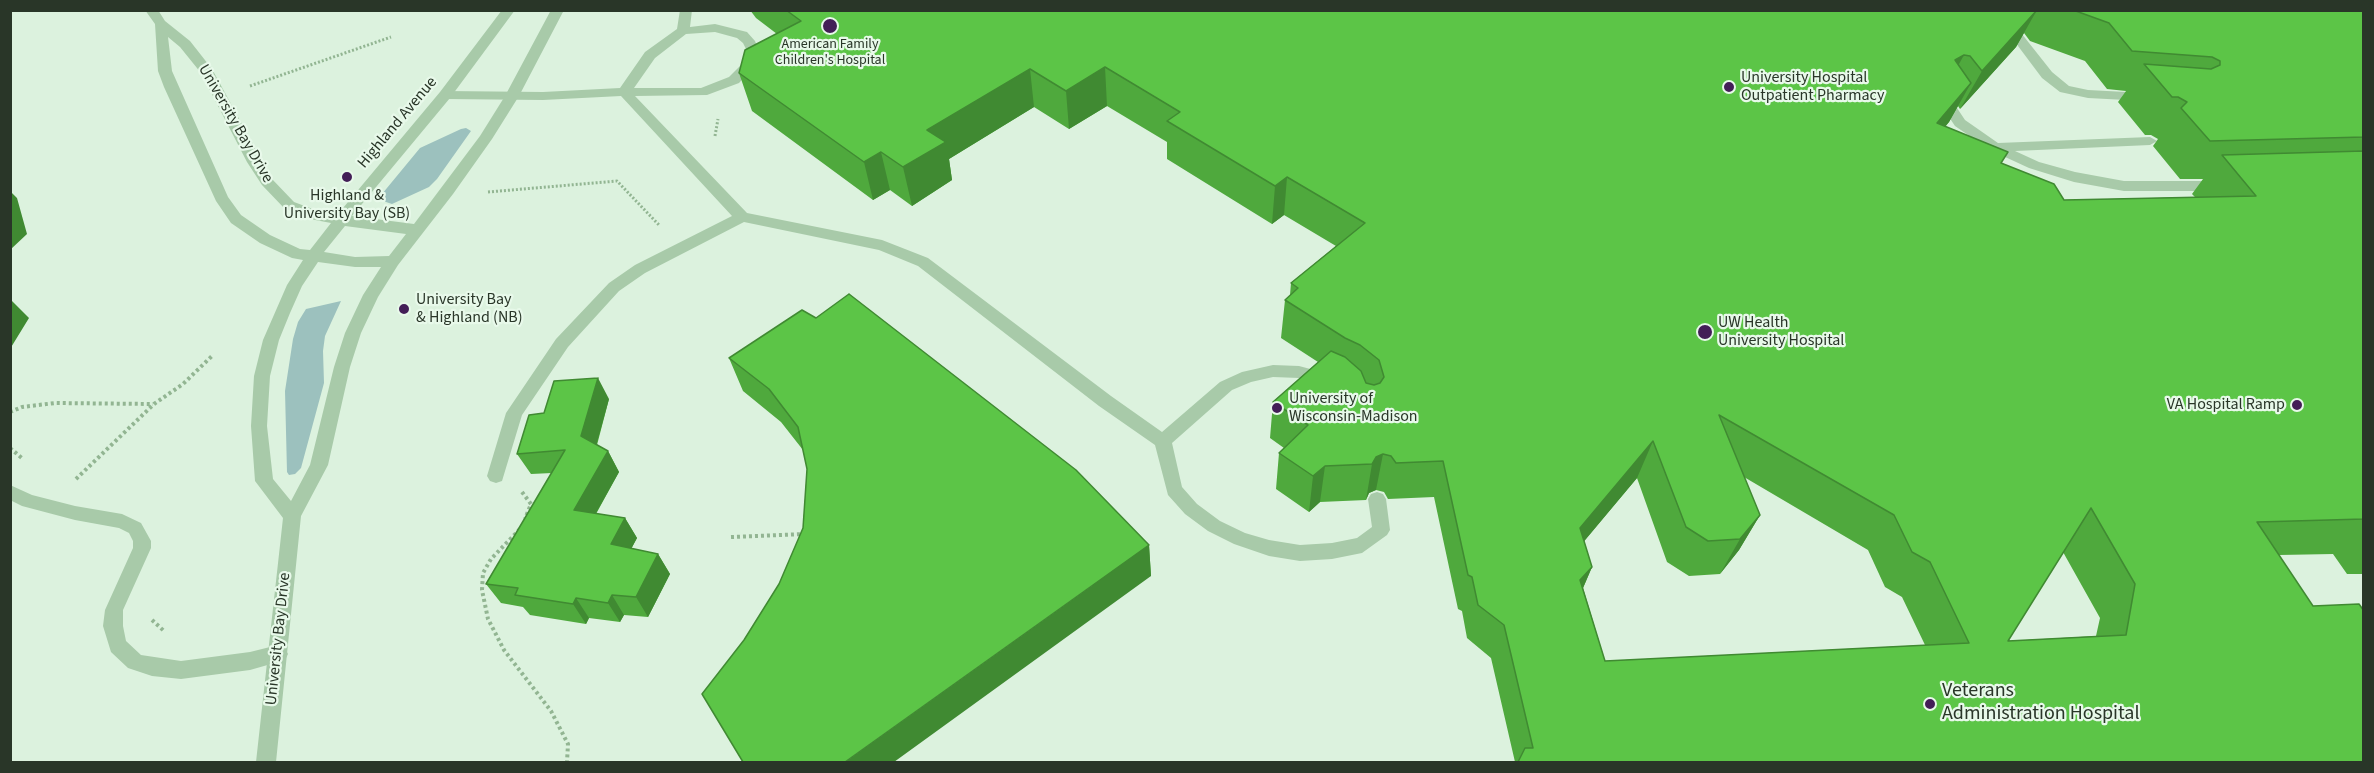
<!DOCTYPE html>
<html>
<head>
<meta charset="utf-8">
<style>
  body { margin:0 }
  #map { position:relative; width:2374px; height:773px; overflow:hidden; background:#dcf2de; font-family:"Source Sans 3",sans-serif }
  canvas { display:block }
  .frame { position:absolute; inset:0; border:12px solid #293628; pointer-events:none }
</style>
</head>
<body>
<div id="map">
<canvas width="2374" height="773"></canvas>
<div class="frame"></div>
</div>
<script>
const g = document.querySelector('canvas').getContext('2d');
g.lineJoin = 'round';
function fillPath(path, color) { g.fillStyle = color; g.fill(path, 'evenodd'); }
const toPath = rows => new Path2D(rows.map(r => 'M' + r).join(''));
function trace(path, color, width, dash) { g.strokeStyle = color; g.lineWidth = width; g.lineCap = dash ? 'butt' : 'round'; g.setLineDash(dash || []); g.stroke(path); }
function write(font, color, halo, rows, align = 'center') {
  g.font = font + ' "Source Sans 3",sans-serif'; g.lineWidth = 4.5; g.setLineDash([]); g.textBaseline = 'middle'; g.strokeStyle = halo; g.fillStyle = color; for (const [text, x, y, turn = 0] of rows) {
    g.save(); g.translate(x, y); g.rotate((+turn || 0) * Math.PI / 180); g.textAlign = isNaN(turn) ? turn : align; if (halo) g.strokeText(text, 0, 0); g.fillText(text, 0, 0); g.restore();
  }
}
const green = toPath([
  [461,129,466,128,471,131,437,179,429,187,392,204,380,200,382,194,420,148],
  [341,301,325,336,323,351,324,383,301,468,295,474,289,475,287,472,285,391,293,339,298,322,306,309]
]);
const pathFar1 = toPath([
  [250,86,391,37],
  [715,136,718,119],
  [488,192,617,181,659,225]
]);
const path = toPath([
  [10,412,22,407,55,403,153,404],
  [10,448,23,459],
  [76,479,154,404,183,384,213,355],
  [522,492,531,504,525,519],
  [520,529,491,559,483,573,482,590,488,619,504,650,551,711,568,744,567,762],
  [731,537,806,534],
  [152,620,164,631]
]);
const service = toPath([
  [680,10,692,10,690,27,715,24,747,32,755,41,759,51,759,61,739,83,707,95,635,96,747,213,882,240,928,258,1111,396,1162,432,1220,382,1242,372,1273,365,1299,366,1333,375,1335,379,1333,383,1327,385,1299,378,1273,377,1251,382,1232,390,1172,443,1182,487,1197,504,1220,521,1245,533,1269,540,1300,545,1332,543,1357,538,1372,527,1368,499,1371,494,1377,492,1383,494,1386,499,1390,530,1387,535,1362,553,1332,559,1300,561,1269,556,1234,544,1208,531,1185,514,1168,495,1155,445,1099,406,918,266,879,250,744,222,645,273,619,291,568,347,522,415,502,481,496,483,490,481,487,476,506,413,556,339,609,283,635,265,732,216,621,96,543,100,445,99,438,95,445,91,543,92,620,88,645,52,677,29,680,10],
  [715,32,737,38,743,43,747,51,746,60,729,77,701,88,634,88,655,58,686,34,715,32],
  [2010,23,2014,24,2052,72,2069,86,2088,90,2145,93,2152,97,2145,101,2088,98,2060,92,2042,78,2006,30,2004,27,2006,24,2010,23],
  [1944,95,1949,96,1965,120,1998,143,2150,137,2157,141,2150,145,2015,151,2039,162,2075,172,2124,181,2219,181,2226,186,2219,191,2124,191,2074,182,2029,168,1990,150,1955,126,1937,99,1944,95],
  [10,485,32,495,75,506,122,514,141,523,151,541,151,548,123,610,123,626,126,641,141,655,181,661,250,652,278,645,285,648,288,654,285,660,250,670,181,679,152,676,128,668,111,652,103,626,105,610,133,548,133,541,129,533,119,528,75,520,22,506,10,500,10,485]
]);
const tertiary = toPath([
  [145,10,158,10,165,21,190,41,212,69,272,179,294,202,318,211,338,214,440,92,502,10,515,10,450,98,352,216,414,224,480,136,505,96,551,10,564,10,519,96,492,139,453,194,398,265,378,297,361,333,350,367,328,465,301,516,276,762,256,762,283,518,255,481,251,426,254,376,263,340,287,285,303,260,292,258,260,243,231,223,216,201,164,87,158,71,155,24,145,10],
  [168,37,180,47,201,73,247,162,262,185,284,208,310,219,331,223,310,250,300,249,270,235,241,215,228,197,172,71,168,37],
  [345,226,406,234,389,256,355,257,324,252,345,226],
  [318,262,355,267,381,267,363,295,345,333,334,367,310,465,291,501,273,479,267,426,270,376,279,340,290,313,302,286,318,262]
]);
const wall = toPath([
  [750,10,2364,10,2364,574,2347,574,2333,554,2279,555,2364,762,1515,762,1491,658,1467,638,1462,611,1458,609,1434,497,1388,499,1384,492,1376,490,1369,493,1366,500,1320,502,1309,512,1276,489,1279,453,1284,448,1270,438,1273,402,1318,362,1281,338,1285,300,1290,295,1291,283,1336,246,1284,215,1272,224,1167,159,1167,142,1107,106,1069,129,1034,107,949,159,952,180,912,206,890,190,873,200,752,111,739,73,777,34,756,18],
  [2024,33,2030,41,2085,61,2107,89,2126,91,2118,102,2145,135,2151,135,2158,139,2153,146,2180,179,2203,179,2192,194,2195,197,2064,200,2002,163,1945,127,1949,122,1958,106,1960,109,2016,47],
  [1744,477,1868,550,1885,587,1902,597,1925,645,1605,661,1583,588,1592,567,1584,541,1637,478,1667,562,1689,576,1720,574,1739,550,1760,515],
  [2063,552,2100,618,2096,636,2008,641],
  [729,358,1149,545,1151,576,744,640,779,584,803,528,807,469,803,450,781,422,743,391],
  [609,399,597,445,608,451,619,472,596,514,625,518,637,538,631,549,658,554,670,574,648,617,624,615,620,622,589,618,586,624,530,615,523,607,501,603,486,584,552,473,531,474,517,454,544,413]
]);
const shadedWall = toPath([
  [2037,10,2016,47,1960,109,1982,71],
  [1964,55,1943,93,1955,60],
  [1105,67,1107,106,1069,129,1066,91],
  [1030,69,1034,107,949,159,952,180,912,206,903,167,927,130],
  [1971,83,1949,122,1916,161,1937,123],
  [881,152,890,190,873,200,864,162],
  [1287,177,1284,215,1272,224,1275,186],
  [10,191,17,198,27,234,10,250],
  [10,299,29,318,10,349],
  [598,378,609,399,593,457,581,436],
  [1653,441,1637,478,1566,563,1580,528],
  [608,451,619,472,586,531,574,510],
  [1383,454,1376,490,1369,493,1366,500,1372,464,1376,457],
  [1325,466,1320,502,1309,512,1313,476],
  [1760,515,1739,550,1720,574,1740,539],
  [625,518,637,538,623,564,611,544],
  [1149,545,1151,576,894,762,845,762],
  [658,554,670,574,648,617,636,597],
  [1592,567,1577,602,1580,580],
  [612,595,624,615,620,622,608,603],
  [576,598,589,618,586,624,573,604]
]);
const building = toPath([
  [786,10,2037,10,1982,71,1970,56,1964,55,1955,60,1971,83,1937,123,2008,152,2001,163,2054,184,2064,200,2256,196,2222,155,2364,151,2364,519,2257,522,2313,606,2359,604,2364,611,2364,762,1518,762,1525,748,1533,748,1504,625,1478,605,1472,577,1468,575,1443,461,1396,463,1391,456,1383,454,1376,457,1372,464,1325,466,1313,476,1279,453,1308,425,1273,402,1331,351,1345,357,1361,371,1366,383,1374,385,1380,383,1384,377,1379,360,1360,345,1345,338,1285,300,1298,288,1291,283,1365,223,1287,177,1275,186,1167,121,1180,112,1105,67,1066,91,1030,69,927,130,946,142,903,167,881,152,864,162,739,73,745,50,801,21,786,10],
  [1719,415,1894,515,1912,552,1930,562,1969,643,1605,661,1580,580,1592,567,1580,528,1653,441,1686,527,1708,541,1740,539,1760,515,1719,415],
  [2091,508,2135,584,2126,635,2008,641,2091,508],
  [2073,10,2364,10,2364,137,2210,141,2181,108,2187,102,2178,97,2172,97,2144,64,2211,69,2220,65,2220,61,2212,57,2132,51,2109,23,2073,10],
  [849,294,1076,470,1149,545,845,762,743,762,702,694,744,640,779,584,803,528,807,469,798,427,769,389,729,358,802,310,816,318,849,294],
  [598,378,581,436,608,451,574,510,625,518,611,544,658,554,636,597,612,595,608,603,576,598,573,604,515,595,518,588,486,584,565,450,517,454,529,415,544,413,554,381,598,378]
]);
const markers = [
  [830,26,8,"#431e57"],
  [1729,87,6,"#431e57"],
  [347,177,6,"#431e57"],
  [404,309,6,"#431e57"],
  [1705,332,8,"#431e57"],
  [2297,405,6,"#431e57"],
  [1277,408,6,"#431e57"],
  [1930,704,6,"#431e57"]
];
const farPoinames = [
  ["American Family",830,45],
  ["Children's Hospital",830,61]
];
const poiNames = [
  ["University Hospital",1741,78],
  ["Outpatient Pharmacy",1741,96],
  ["Highland &",347,196,"center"],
  ["University Bay (SB)",347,214,"center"],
  ["University Bay",416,300],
  ["& Highland (NB)",416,318],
  ["UW Health",1718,323],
  ["University Hospital",1718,341],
  ["University of",1289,399],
  ["Wisconsin-Madison",1289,417],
  ["VA Hospital Ramp",2285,405,"right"]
];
const streetNames = [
  ["Highland Avenue",398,123,-50],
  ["University Bay Drive",235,124,60],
  ["University Bay Drive",279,639,-84]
];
const nearPoinames = [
  ["Veterans",1942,692],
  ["Administration Hospital",1942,715]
];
fillPath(green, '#9cc1be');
trace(pathFar1, '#92b592', 3, [2, 2]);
trace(path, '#92b592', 4, [3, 3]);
fillPath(service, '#a8caa9');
fillPath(tertiary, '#a8caa9');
fillPath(wall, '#4fa93d');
fillPath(shadedWall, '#408a32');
fillPath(building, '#5cc547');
trace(building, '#408a32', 1.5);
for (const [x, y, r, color] of markers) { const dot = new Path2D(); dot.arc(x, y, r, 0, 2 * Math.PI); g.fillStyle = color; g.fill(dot); trace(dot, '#e8f9ea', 2); }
write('14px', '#293628', '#e8f9ea', farPoinames);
write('16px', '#293628', '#e8f9ea', poiNames, 'left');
write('16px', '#293628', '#e8f9ea', streetNames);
write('20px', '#293628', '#e8f9ea', nearPoinames, 'left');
</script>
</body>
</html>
